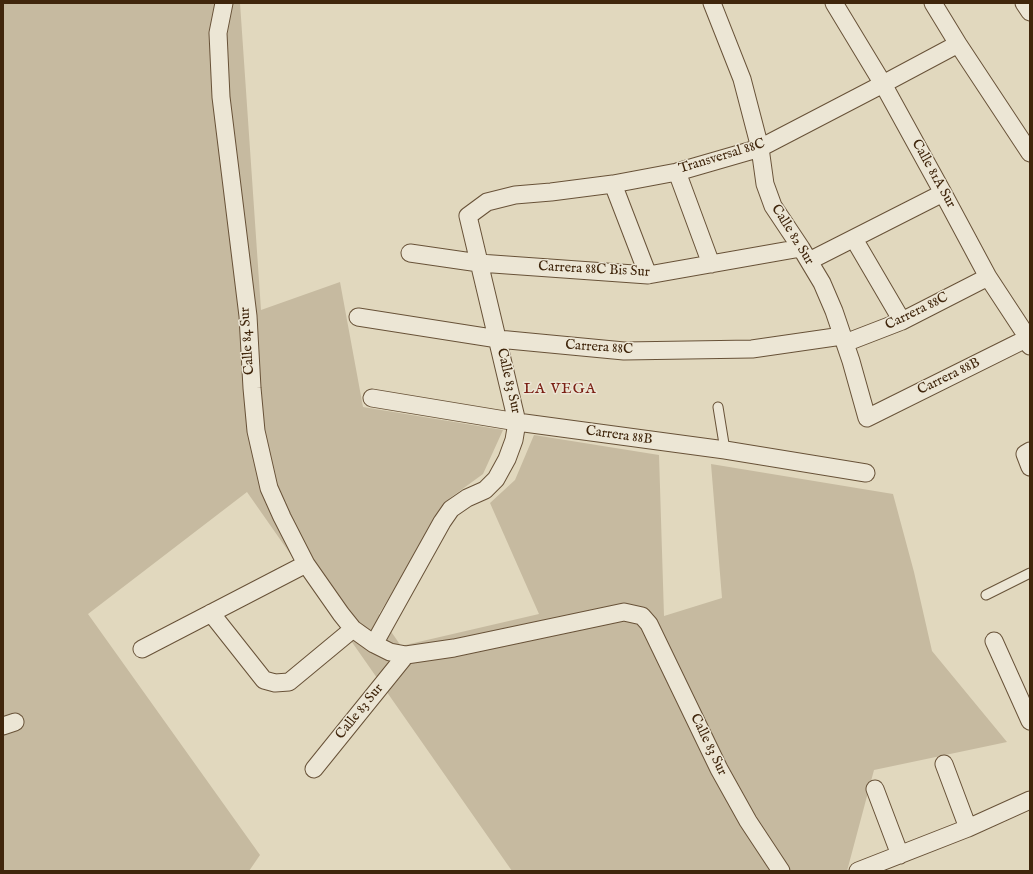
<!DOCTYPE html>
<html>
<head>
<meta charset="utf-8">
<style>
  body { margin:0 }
  #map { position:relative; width:1033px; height:874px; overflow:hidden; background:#e1d8be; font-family:"IM FELL English",serif }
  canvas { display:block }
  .frame { position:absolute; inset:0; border:4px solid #40260c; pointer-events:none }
</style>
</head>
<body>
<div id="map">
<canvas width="1033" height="874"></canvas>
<div class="frame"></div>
</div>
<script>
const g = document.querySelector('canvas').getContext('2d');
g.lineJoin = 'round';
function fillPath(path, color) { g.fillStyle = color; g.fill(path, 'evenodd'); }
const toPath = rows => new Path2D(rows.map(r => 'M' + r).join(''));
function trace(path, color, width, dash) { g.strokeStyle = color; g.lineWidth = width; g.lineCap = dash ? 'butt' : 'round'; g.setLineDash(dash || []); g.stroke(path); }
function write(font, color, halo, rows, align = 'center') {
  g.font = font + ' "IM FELL English",serif'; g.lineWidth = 3; g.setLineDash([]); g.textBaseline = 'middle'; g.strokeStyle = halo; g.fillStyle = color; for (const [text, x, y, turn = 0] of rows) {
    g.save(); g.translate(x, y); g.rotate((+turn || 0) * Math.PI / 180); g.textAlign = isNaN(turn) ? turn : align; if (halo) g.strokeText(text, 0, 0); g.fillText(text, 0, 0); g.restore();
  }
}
const green = toPath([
  [3,3,240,3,261,310,340,282,363,407,503,430,483,474,450,498,379,614,401,646,539,614,490,503,515,480,534,435,659,455,664,616,722,598,711,464,893,494,914,572,932,651,1007,742,874,770,847,871,512,871,247,492,88,614,260,855,249,871,3,871]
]);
const service = toPath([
  [718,407,725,450],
  [986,595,1030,573]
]);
const minor = toPath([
  [224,3,218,33,221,97,248,316,252,388,256,431,269,488,282,517,306,564,341,614,353,629,374,644,390,652,406,655,454,648,624,612,642,616,649,624,719,769,748,821,781,871],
  [712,3,742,79,760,148,765,184,773,206,801,248,822,283,834,311,851,361,867,418,1030,337],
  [834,3,883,84,943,193,988,277,1028,338,1030,346],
  [933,3,958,44,1030,153],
  [1024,3,1030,12],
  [677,172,711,264],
  [613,184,648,275],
  [854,239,902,321],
  [410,253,479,263,648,275,801,248],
  [809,261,943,193],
  [358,317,498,339,624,351,752,349,842,336],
  [845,343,902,321,988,277],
  [372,398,517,422,725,450,866,473],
  [1030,451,1025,454,1030,467],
  [211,613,264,680,275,683,289,682,353,629],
  [994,641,1030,721],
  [374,644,442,522,451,509,467,498,485,490,496,479,507,459,514,440,517,422,468,216,487,202,515,195,551,192,613,184,677,172,760,148,883,84,958,44],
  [142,649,306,564],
  [3,726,15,722],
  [944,764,968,828],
  [314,769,406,655],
  [875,789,900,855],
  [858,871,968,828,1030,800]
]);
const streetNames = [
  ["Transversal 88C",722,157,-17],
  ["Calle 81A Sur",933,174,61],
  ["Calle 82 Sur",792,235,58],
  ["Carrera 88C Bis Sur",594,270,3],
  ["Carrera 88C",917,312,-26],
  ["Calle 84 Sur",248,341,-94],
  ["Carrera 88C",599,348,4],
  ["Carrera 88B",949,377,-26],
  ["Calle 83 Sur",508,381,77],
  ["Carrera 88B",619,436,8],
  ["Calle 83 Sur",360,712,-51],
  ["Calle 83 Sur",708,745,64]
];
const neighbourhoodNames = [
  ["LA VEGA",560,390]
];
fillPath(green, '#c6baa0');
trace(service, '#685238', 11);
trace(minor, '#685238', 19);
trace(service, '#ece6d5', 9);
trace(minor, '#ece6d5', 17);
write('14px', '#40260c', '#ece6d5', streetNames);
g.letterSpacing = '1px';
write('15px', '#7a1f14', '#ece6d5', neighbourhoodNames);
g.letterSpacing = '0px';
</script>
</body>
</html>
